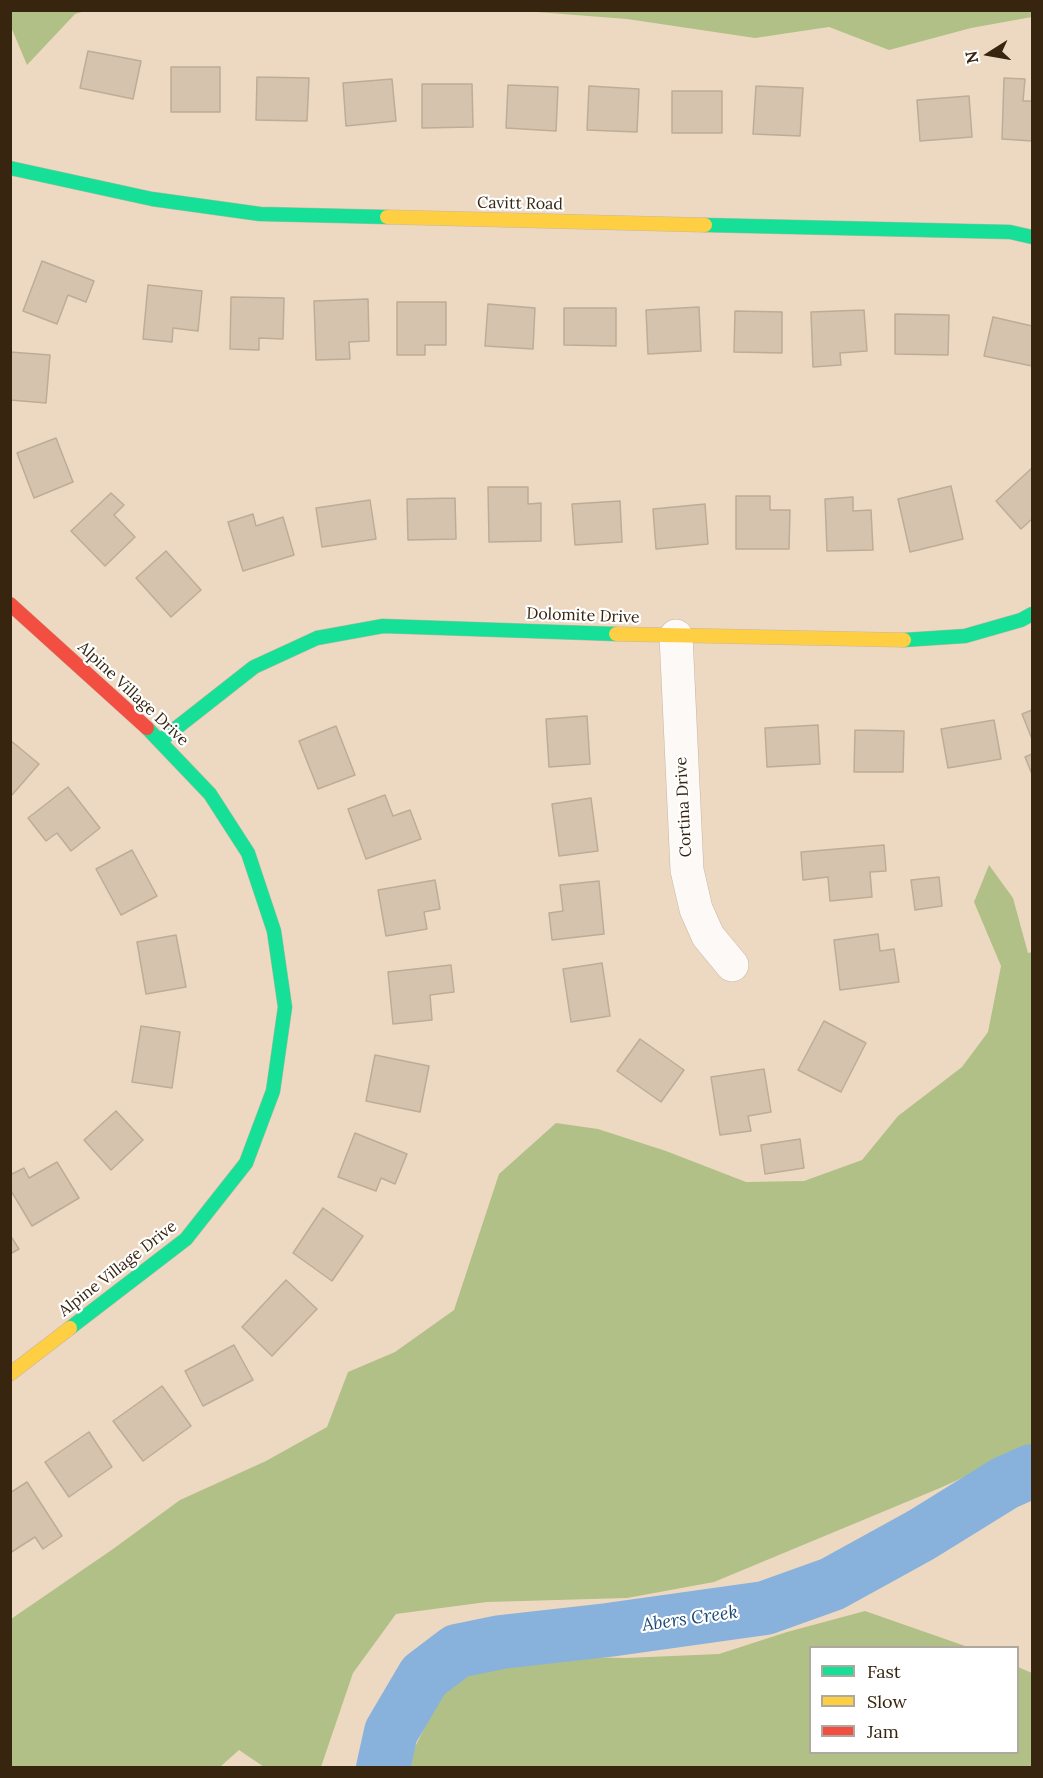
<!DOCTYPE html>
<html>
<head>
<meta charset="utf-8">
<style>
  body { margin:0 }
  #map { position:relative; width:1043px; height:1778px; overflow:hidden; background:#edd9c1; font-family:Lora,serif }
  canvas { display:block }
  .frame { position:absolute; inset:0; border:12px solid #37250f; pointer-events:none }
  .legend { position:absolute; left:809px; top:1646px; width:210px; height:108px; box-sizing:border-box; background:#fff; border:2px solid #afa89f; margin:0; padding:8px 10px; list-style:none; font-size:18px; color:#37250f }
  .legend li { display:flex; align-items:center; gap:12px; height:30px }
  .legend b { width:30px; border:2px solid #afa89f }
  .north { position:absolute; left:959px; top:24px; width:60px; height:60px; -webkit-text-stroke:4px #fff; paint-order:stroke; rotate:259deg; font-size:16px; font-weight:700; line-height:24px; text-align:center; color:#37250f }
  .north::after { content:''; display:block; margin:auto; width:21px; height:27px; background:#37250f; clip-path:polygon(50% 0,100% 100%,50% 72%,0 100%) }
</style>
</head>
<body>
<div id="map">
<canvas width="1043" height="1778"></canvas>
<div class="frame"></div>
<ul class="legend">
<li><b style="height:8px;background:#16e098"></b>Fast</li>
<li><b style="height:8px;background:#ffcf43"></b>Slow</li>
<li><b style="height:8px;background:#f24e42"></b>Jam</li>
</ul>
<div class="north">N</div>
</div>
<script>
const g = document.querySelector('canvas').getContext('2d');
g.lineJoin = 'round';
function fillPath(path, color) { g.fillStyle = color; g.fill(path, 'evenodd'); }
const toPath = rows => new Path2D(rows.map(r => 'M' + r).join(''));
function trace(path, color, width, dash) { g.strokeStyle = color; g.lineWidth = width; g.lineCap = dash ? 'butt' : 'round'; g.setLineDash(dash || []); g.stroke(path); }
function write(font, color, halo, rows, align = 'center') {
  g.font = font + ' Lora,serif'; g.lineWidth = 4.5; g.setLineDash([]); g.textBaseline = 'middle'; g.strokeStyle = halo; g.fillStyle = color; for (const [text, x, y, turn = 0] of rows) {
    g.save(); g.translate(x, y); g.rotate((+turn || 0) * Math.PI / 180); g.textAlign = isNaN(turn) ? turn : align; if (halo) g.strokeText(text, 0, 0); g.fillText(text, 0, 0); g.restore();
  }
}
const forest = toPath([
  [1032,10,1032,17,971,28,889,50,829,27,755,38,627,19,524,11],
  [10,11,11,10,85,11,75,14,27,65,11,27],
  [989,865,1013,898,1028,953,1032,952,1032,1446,940,1488,714,1582,627,1598,487,1602,396,1614,353,1673,321,1767,264,1767,239,1750,220,1767,11,1767,11,1619,113,1549,180,1500,266,1461,327,1427,348,1372,395,1352,454,1310,499,1174,556,1123,598,1129,666,1151,746,1182,804,1181,862,1160,898,1116,962,1067,988,1032,1001,966,974,902],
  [865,1611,968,1647,810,1648,810,1752,1018,1752,1018,1667,1032,1673,1032,1767,405,1767,438,1701,475,1637,499,1631,539,1656,625,1658,719,1654,787,1632]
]);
const river = toPath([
  [383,1768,391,1732,424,1676,457,1651,501,1642,608,1630,765,1608,832,1584,921,1535,1005,1483,1032,1471]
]);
const building = toPath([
  [88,51,141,61,133,99,80,88,88,51],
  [171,67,220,67,220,112,171,112,171,67],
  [257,77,309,78,307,121,256,120,257,77],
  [1004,78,1025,79,1023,101,1032,101,1032,141,1002,139,1004,78],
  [392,79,396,121,346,126,343,83,392,79],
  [422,84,472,84,473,127,422,128,422,84],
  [508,85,558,87,556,131,506,128,508,85],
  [589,86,639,89,637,132,587,130,589,86],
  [756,86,803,88,800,136,753,134,756,86],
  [672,91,722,91,722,133,672,133,672,91],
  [969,96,972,137,920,141,917,100,969,96],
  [42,261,94,281,86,302,68,295,57,324,23,311,42,261],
  [148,285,202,291,198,331,173,328,172,342,143,339,148,285],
  [231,297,284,298,283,339,259,338,259,350,230,349,231,297],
  [368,299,369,341,349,342,350,359,316,360,314,301,368,299],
  [397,302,446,302,446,345,425,345,425,355,397,355,397,302],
  [488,304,535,308,533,349,485,346,488,304],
  [699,307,701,351,648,354,646,310,699,307],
  [564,308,616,308,616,346,564,345,564,308],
  [864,310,867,351,840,353,841,365,813,367,811,312,864,310],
  [735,311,782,312,782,353,734,352,735,311],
  [895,314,949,315,948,355,895,354,895,314],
  [993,317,1032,326,1032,366,984,356,993,317],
  [10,352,50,355,46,403,10,400,10,352],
  [56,438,73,482,34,498,17,453,56,438],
  [1032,468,1032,519,1021,529,996,501,1032,468],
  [951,486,963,539,910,552,898,499,951,486],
  [488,487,528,487,528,504,541,503,541,541,489,542,488,487],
  [111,493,124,505,114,515,135,537,105,566,71,531,111,493],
  [736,496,770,496,770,510,790,510,789,549,736,549,736,496],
  [853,497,853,511,871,510,873,550,827,551,825,499,853,497],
  [455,498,456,539,408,540,407,499,455,498],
  [370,500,376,539,322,547,316,508,370,500],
  [620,501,622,542,575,545,572,504,620,501],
  [705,504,708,544,656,549,653,509,705,504],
  [253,514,256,526,283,517,294,555,243,571,228,522,253,514],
  [166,551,201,590,171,617,136,578,166,551],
  [1032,710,1032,739,1022,714,1032,710],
  [587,716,590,764,549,767,546,719,587,716],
  [994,720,1001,759,948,768,941,729,994,720],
  [818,725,820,764,767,767,765,728,818,725],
  [336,726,355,775,318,789,299,741,336,726],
  [855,730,904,731,903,772,854,772,855,730],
  [10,740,39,764,12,795,10,793,10,740],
  [1032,754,1032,774,1025,757,1032,754],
  [68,787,100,828,71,851,57,833,46,841,28,818,68,787],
  [385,795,393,816,410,810,421,839,366,859,348,809,385,795],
  [591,798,598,851,559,856,552,804,591,798],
  [884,845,886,871,870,872,872,897,830,901,828,877,803,880,801,852,884,845],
  [132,850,157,896,121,915,96,869,132,850],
  [939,877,942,906,915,910,911,880,939,877],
  [435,880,440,909,424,912,427,929,386,936,378,890,435,880],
  [599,881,604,934,552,940,549,913,563,911,560,885,599,881],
  [878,934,880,951,894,949,899,982,840,990,834,940,878,934],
  [176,935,186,987,146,994,137,942,176,935],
  [602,963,610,1016,571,1022,563,969,602,963],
  [451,965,454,992,430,995,432,1020,393,1024,388,972,451,965],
  [824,1021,866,1043,841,1092,798,1070,824,1021],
  [141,1026,180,1032,172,1088,132,1082,141,1026],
  [640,1039,684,1070,661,1102,617,1071,640,1039],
  [375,1055,429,1066,420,1112,366,1101,375,1055],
  [764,1069,771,1112,748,1116,751,1131,720,1135,711,1077,764,1069],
  [116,1111,143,1140,111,1170,84,1140,116,1111],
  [355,1133,407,1154,395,1184,381,1178,376,1191,338,1177,355,1133],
  [800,1139,804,1168,765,1174,761,1145,800,1139],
  [57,1162,79,1198,32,1226,10,1189,10,1175,24,1168,29,1178,57,1162],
  [323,1208,363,1236,332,1281,293,1253,323,1208],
  [10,1235,19,1249,10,1254,10,1235],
  [286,1280,317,1309,272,1356,242,1327,286,1280],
  [234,1345,253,1380,203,1406,185,1371,234,1345],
  [162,1386,191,1426,143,1461,113,1421,162,1386],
  [89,1432,112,1467,69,1497,45,1462,89,1432],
  [27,1482,62,1536,43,1549,35,1537,10,1553,10,1493,27,1482]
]);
const street = toPath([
  [676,636,687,870,696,909,708,936,732,965]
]);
const fast = toPath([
  [10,168,152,199,260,214,387,217],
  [705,225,1010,232,1032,237],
  [904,640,965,636,1021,620,1032,614],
  [161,740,254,667,317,638,383,626,616,634],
  [70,1328,186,1239,246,1163,273,1091,285,1007,274,931,248,853,210,794,147,728]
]);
const slow = toPath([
  [387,217,705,225],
  [616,634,904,640],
  [10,1374,70,1328]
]);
const jam = toPath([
  [10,604,147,728]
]);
const streetNames = [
  ["Cavitt Road",520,204,1],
  ["Dolomite Drive",583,616,2],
  ["Alpine Village Drive",133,694,43],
  ["Cortina Drive",684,807,-93],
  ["Alpine Village Drive",118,1269,-38]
];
const waterNames = [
  ["Abers Creek",690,1619,-8]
];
fillPath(forest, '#b1c086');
trace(river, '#88b2dc', 54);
fillPath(building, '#d5c3ae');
trace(building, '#bdac97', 1.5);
trace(street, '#c7b6a1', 34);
trace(fast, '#c7b6a1', 15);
trace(slow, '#c7b6a1', 15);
trace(jam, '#c7b6a1', 15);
trace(street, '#fcf9f6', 33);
trace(fast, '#16e098', 14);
trace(slow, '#ffcf43', 14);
trace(jam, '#f24e42', 14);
write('16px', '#37250f', '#fff', streetNames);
write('italic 18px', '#1a4a77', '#fff', waterNames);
</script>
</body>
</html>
